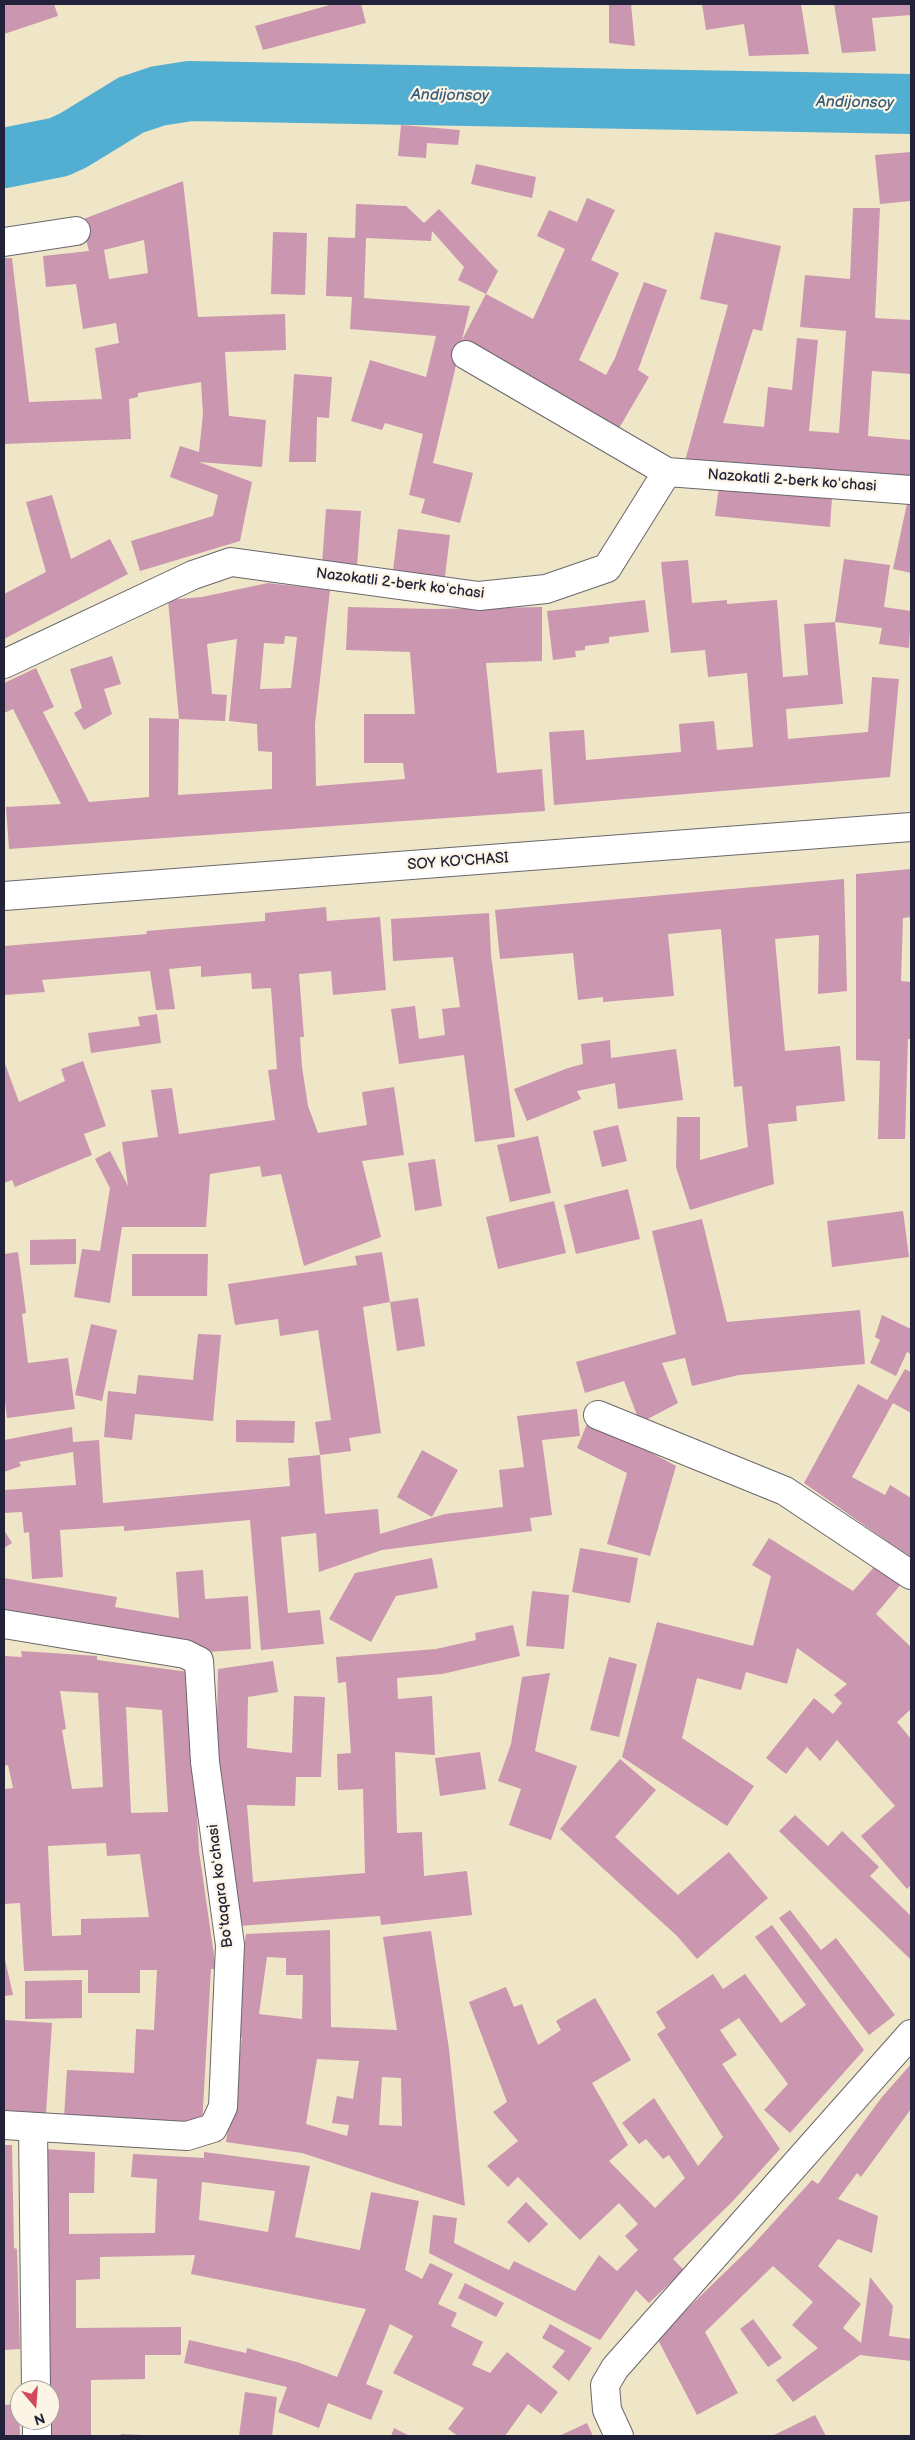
<!DOCTYPE html>
<html>
<head>
<meta charset="utf-8">
<style>
  body { margin:0 }
  #map { position:relative; width:915px; height:2440px; overflow:hidden; background:#efe6c7; font-family:"Balsamiq Sans",sans-serif }
  canvas { display:block }
  .frame { position:absolute; inset:0; border:5px solid #22223b; pointer-events:none }
  .north { position:absolute; left:10px; top:2380px; width:50px; height:50px; box-sizing:border-box; background:#fcf5e5; border:1px solid #a5a1a1; border-radius:50%; rotate:162deg; font-size:14px; font-weight:700; line-height:20px; text-align:center; color:#22223b }
  .north::after { content:''; display:block; margin:auto; width:18px; height:22px; background:#d1495b; clip-path:polygon(50% 0,100% 100%,50% 72%,0 100%) }
</style>
</head>
<body>
<div id="map">
<canvas width="915" height="2440"></canvas>
<div class="frame"></div>
<div class="north">N</div>
</div>
<script>
const ctx = document.querySelector('canvas').getContext('2d');
ctx.lineJoin = 'round';
const toPath = rows => new Path2D(rows.map(r => 'M' + r).join(''));
function strokePath(path, color, width, dash) { ctx.strokeStyle = color; ctx.lineWidth = width; ctx.lineCap = dash ? 'butt' : 'round'; ctx.setLineDash(dash || []); ctx.stroke(path); }
function fillPath(path, color) { ctx.fillStyle = color; ctx.fill(path, 'evenodd'); }
function write(font, color, halo, rows, align = 'center') {
  ctx.font = font + ' "Balsamiq Sans",sans-serif'; ctx.lineWidth = 4.5; ctx.setLineDash([]); ctx.textBaseline = 'middle'; ctx.strokeStyle = halo; ctx.fillStyle = color; for (const [text, x, y, turn = 0] of rows) {
    ctx.save(); ctx.translate(x, y); ctx.rotate((+turn || 0) * Math.PI / 180); ctx.textAlign = isNaN(turn) ? turn : align; if (halo) ctx.strokeText(text, 0, 0); ctx.fillText(text, 0, 0); ctx.restore();
  }
}
strokePath(toPath([
  [4,158,59,147,74,140,131,105,158,96,190,91,911,104]
]), '#53afd1', 60);
fillPath(toPath([
  [4,4,54,4,58,16,4,34],
  [333,4,361,4,366,23,263,50,255,26],
  [609,4,631,4,635,46,609,43],
  [702,4,801,4,809,54,749,56,744,24,706,30],
  [834,4,911,4,911,15,872,18,876,51,842,53],
  [401,125,460,130,458,145,427,143,426,158,398,156],
  [911,152,911,201,880,204,875,155],
  [476,164,536,177,532,198,471,184],
  [183,181,198,317,285,314,286,350,225,352,229,416,266,420,262,467,199,462,252,482,240,541,140,571,131,541,213,516,218,495,170,477,180,446,199,452,203,414,201,382,138,393,138,397,129,399,131,439,4,444,4,258,12,258,29,402,102,399,95,348,119,343,116,323,83,329,76,284,46,287,43,256,89,251,81,220],
  [144,240,148,273,109,279,104,250],
  [587,198,615,210,591,260,619,273,579,360,606,375,615,358,644,282,667,290,638,370,649,377,618,430,536,381,461,342,486,294,533,319,565,249,537,236,549,210,577,222],
  [356,204,406,206,424,223,439,209,498,271,486,294,458,280,464,267,432,231,431,241,366,238,364,298,470,306,433,463,473,473,460,523,421,513,425,499,409,495,423,434,385,423,382,430,351,421,370,360,426,377,436,336,350,329,352,297,326,296,328,237,355,238],
  [853,208,880,208,875,318,911,320,911,374,872,371,868,436,911,440,911,481,685,461,728,305,700,299,715,232,781,246,762,331,753,329,723,423,764,427,768,387,792,390,797,338,818,340,809,431,839,433,846,331,800,327,805,275,850,279],
  [273,232,307,233,305,295,271,294],
  [294,374,332,377,329,418,317,417,316,462,289,462],
  [719,487,832,498,830,527,715,516],
  [52,495,71,559,110,539,128,574,4,639,4,594,46,572,26,502],
  [908,499,911,500,911,573,893,569],
  [326,509,361,511,357,567,322,564],
  [398,529,450,535,444,585,392,579],
  [844,559,890,565,884,607,911,611,909,648,879,644,882,628,835,622],
  [688,560,692,603,727,600,727,604,777,600,783,677,808,675,804,624,835,622,843,704,786,709,788,739,868,732,872,677,899,679,890,777,554,805,549,732,584,730,586,760,681,752,679,724,714,721,717,750,753,747,747,673,708,677,705,650,671,653,661,562],
  [268,583,330,590,315,724,316,786,405,779,403,763,364,763,364,714,415,714,410,652,346,650,348,607,432,609,542,607,542,661,486,663,497,773,542,769,545,811,9,849,6,807,61,804,13,709,4,713,4,683,36,668,54,707,43,712,89,802,149,797,149,718,179,719,168,600,202,597],
  [285,636,297,637,291,688,260,689,264,643,284,644],
  [237,639,229,721,257,724,258,751,272,752,272,789,178,795,179,719,225,721,227,695,212,694,207,644],
  [645,600,649,632,609,637,609,643,585,646,585,650,575,651,576,657,553,660,547,611],
  [112,656,121,684,104,689,112,714,84,730,74,713,82,708,70,669],
  [911,869,911,917,903,918,901,981,911,982,911,1039,908,1039,905,1139,878,1139,880,1061,856,1060,856,874],
  [844,879,847,991,818,994,819,935,775,939,785,1051,840,1046,845,1101,796,1106,797,1121,768,1124,774,1184,690,1210,676,1167,677,1117,700,1117,700,1160,748,1147,742,1086,734,1087,721,929,668,934,674,996,603,1002,603,997,578,1000,573,953,500,959,495,910],
  [326,907,327,921,380,917,386,990,333,995,331,971,299,974,304,1037,300,1037,302,1067,308,1106,318,1133,367,1125,362,1092,394,1087,404,1155,362,1161,381,1237,304,1266,281,1174,262,1177,260,1166,210,1174,206,1227,122,1227,110,1303,74,1297,82,1249,100,1251,110,1188,95,1159,110,1151,128,1186,122,1142,158,1137,151,1090,172,1088,179,1134,275,1120,268,1070,277,1069,271,988,252,989,251,973,201,977,201,966,169,969,175,1009,156,1010,150,971,42,980,45,992,4,995,4,946,147,934,146,931,265,921,265,913],
  [489,913,491,955,515,1137,475,1142,464,1055,399,1064,391,1009,415,1006,419,1039,445,1035,442,1009,460,1007,453,957,393,961,391,919],
  [157,1014,161,1043,91,1053,88,1033,140,1026,138,1017],
  [610,1040,611,1058,676,1049,683,1100,618,1109,615,1083,577,1091,581,1099,527,1121,514,1089,568,1068,583,1064,581,1044],
  [4,1061,19,1102,65,1081,61,1069,83,1061,106,1126,84,1134,92,1155,15,1187,12,1180,4,1183],
  [618,1125,627,1161,602,1167,593,1131],
  [538,1136,551,1193,510,1202,497,1145],
  [435,1159,442,1206,415,1211,408,1163],
  [628,1189,640,1239,576,1254,564,1205],
  [554,1201,566,1253,498,1269,486,1217],
  [903,1211,909,1257,832,1267,827,1221],
  [702,1219,727,1322,860,1310,865,1364,739,1375,692,1386,685,1358,662,1363,678,1403,640,1423,624,1381,585,1393,576,1362,676,1334,652,1231],
  [76,1239,76,1264,30,1265,30,1240],
  [18,1252,26,1313,22,1314,28,1363,68,1358,75,1409,7,1418,4,1394,4,1254],
  [382,1252,390,1302,418,1298,425,1346,397,1351,390,1302,363,1307,381,1433,349,1438,351,1451,320,1455,325,1514,378,1509,380,1534,445,1514,503,1507,499,1470,524,1467,517,1416,577,1409,580,1436,542,1440,552,1515,530,1518,532,1531,382,1550,319,1572,316,1533,281,1537,288,1613,320,1610,324,1644,261,1650,250,1520,124,1531,124,1526,60,1530,63,1577,32,1579,29,1532,24,1533,22,1512,4,1513,4,1490,76,1485,73,1452,19,1462,21,1466,4,1472,4,1440,72,1427,73,1442,99,1440,103,1503,290,1486,288,1458,320,1455,315,1422,331,1420,318,1330,280,1336,278,1319,235,1325,228,1284,357,1265,355,1256],
  [132,1254,208,1254,207,1296,132,1296],
  [882,1315,911,1329,911,1354,907,1352,896,1376,870,1363,880,1340,875,1337],
  [91,1324,117,1330,102,1401,75,1395],
  [198,1334,221,1335,213,1421,135,1414,132,1440,104,1437,108,1391,136,1394,138,1375,193,1380],
  [905,1369,911,1372,911,1413,893,1403,852,1477,885,1495,890,1485,911,1498,911,1558,804,1483,858,1384,887,1400],
  [589,1419,676,1466,650,1556,607,1544,627,1473,577,1448],
  [236,1420,295,1421,294,1443,236,1442],
  [422,1450,458,1470,432,1517,397,1497],
  [4,1530,12,1543,4,1548],
  [769,1538,853,1591,882,1558,907,1577,876,1614,911,1647,911,1709,897,1722,911,1739,911,1885,907,1889,861,1836,895,1806,837,1740,820,1761,807,1747,786,1774,766,1758,814,1698,833,1714,842,1703,834,1695,847,1684,797,1648,787,1684,746,1672,741,1690,697,1678,682,1738,754,1786,727,1826,622,1757,657,1622,753,1646,771,1576,752,1565],
  [580,1548,638,1558,630,1603,572,1592],
  [432,1558,438,1588,396,1596,371,1642,329,1619,355,1573],
  [203,1570,205,1599,248,1596,251,1649,208,1652,4,1619,4,1578,117,1597,115,1607,179,1618,176,1572],
  [532,1591,569,1595,564,1649,526,1646],
  [513,1625,520,1656,442,1674,397,1678,398,1699,432,1696,435,1755,395,1752,397,1833,422,1832,424,1876,467,1871,472,1915,381,1925,380,1916,238,1926,216,1775,218,1669,273,1661,278,1692,248,1697,247,1748,292,1753,294,1696,325,1697,321,1777,296,1777,295,1806,247,1805,253,1882,365,1873,363,1789,338,1790,337,1754,351,1753,346,1682,338,1683,336,1657,436,1649,476,1640,475,1633],
  [21,1651,97,1656,97,1660,189,1672,199,1851,216,1969,211,1969,202,2125,64,2118,67,2070,134,2073,136,2029,154,2030,157,1970,140,1970,140,1993,88,1993,88,1970,24,1971,20,1903,4,1904,4,1789,13,1788,8,1765,4,1766,4,1656,22,1657],
  [60,1691,98,1693,103,1787,72,1789,62,1730,66,1729],
  [126,1707,162,1710,168,1812,131,1813],
  [106,1843,107,1856,140,1854,149,1917,81,1919,81,1935,52,1936,48,1846],
  [609,1657,637,1664,619,1737,590,1730],
  [550,1673,535,1751,577,1766,551,1840,509,1825,521,1789,498,1781,511,1744,522,1677],
  [480,1752,486,1789,440,1796,435,1758],
  [620,1759,656,1790,615,1837,678,1895,729,1852,768,1898,697,1959,677,1936,560,1829],
  [795,1815,828,1846,842,1831,879,1867,870,1876,911,1916,911,1960,779,1831],
  [790,1910,821,1950,836,1938,895,2015,869,2035,779,1918],
  [772,1925,864,2050,790,2133,764,2110,788,2084,739,2018,720,2030,737,2055,722,2064,780,2149,732,2202,673,2259,684,2270,649,2303,636,2290,600,2340,429,2253,433,2215,457,2218,454,2243,509,2270,514,2261,575,2291,599,2255,617,2271,638,2250,625,2236,638,2224,619,2203,580,2240,518,2177,508,2187,487,2166,518,2141,493,2112,507,2102,469,2002,506,1987,514,2007,522,2004,538,2045,561,2030,556,2021,595,1998,631,2060,592,2083,628,2145,609,2161,655,2208,685,2178,669,2155,663,2159,646,2139,639,2144,622,2123,654,2098,698,2166,723,2137,657,2034,666,2028,656,2012,713,1974,723,1989,745,1974,781,2023,806,2005,755,1937],
  [330,1930,331,2027,397,2030,383,1937,431,1931,449,2049,465,2206,302,2153,226,2142,242,2038,230,2036,246,1934],
  [267,1957,286,1958,286,1975,303,1975,302,2019,259,2014],
  [317,2059,359,2061,353,2099,337,2096,332,2123,349,2125,347,2136,306,2124],
  [382,2077,401,2078,402,2126,379,2125],
  [4,1955,13,1995,4,1996],
  [82,1980,82,2018,25,2019,25,1981],
  [4,2020,52,2023,46,2114,4,2111],
  [911,2064,911,2109,861,2177,857,2173,838,2199,878,2216,872,2253,838,2239,818,2266,861,2304,843,2328,861,2343,870,2277,893,2306,889,2336,911,2339,911,2361,860,2355,793,2402,776,2380,818,2348,792,2325,813,2302,773,2266,705,2332,738,2393,697,2415,657,2338,751,2247,812,2180,818,2184,882,2097],
  [4,2145,12,2145,14,2248,17,2249,20,2349,4,2350],
  [43,2149,95,2152,94,2193,69,2193,69,2234,155,2233,157,2179,131,2177,133,2154,204,2158,204,2152,310,2166,295,2237,360,2250,371,2192,419,2201,405,2270,422,2279,430,2263,453,2274,438,2304,457,2313,451,2326,483,2342,472,2365,490,2373,507,2352,558,2392,541,2414,528,2404,505,2436,458,2436,448,2429,464,2408,393,2373,413,2336,390,2324,366,2384,383,2391,371,2420,328,2403,319,2428,278,2412,287,2387,184,2363,189,2340,246,2353,247,2348,300,2363,337,2377,366,2309,191,2274,195,2255,100,2257,100,2279,76,2280,76,2328,181,2327,181,2355,145,2355,145,2379,91,2380,91,2436,44,2436,50,2420,50,2390,44,2390],
  [202,2182,275,2191,268,2232,199,2220],
  [526,2202,548,2224,529,2243,507,2222],
  [465,2283,504,2303,496,2317,458,2298],
  [753,2319,782,2358,768,2367,740,2329],
  [550,2324,592,2348,569,2381,552,2367,565,2351,542,2338],
  [245,2392,277,2397,272,2436,239,2436],
  [19,2404,20,2436,4,2436,4,2405],
  [815,2415,826,2436,772,2436],
  [587,2423,593,2436,559,2436],
  [394,2428,410,2436,391,2436],
  [121,2434,144,2435,144,2436,121,2436]
]), '#cb96af');
const street = toPath([
  [4,242,76,231],
  [466,355,667,472],
  [4,664,193,575,231,562,479,596,546,589,607,568,667,472,911,490],
  [598,1415,785,1491,911,1575],
  [4,1624,185,1654,199,1661,205,1762,230,1945,223,2107,213,2128,187,2136,4,2125],
  [33,2127,36,2390],
  [37,2420,37,2436],
  [619,2436,607,2410,605,2385,615,2368,911,2034]
]);
const secondary = toPath([
  [4,896,911,827]
]);
strokePath(street, '#6a676c', 30);
strokePath(secondary, '#6a676c', 30);
strokePath(street, '#fff', 28);
strokePath(secondary, '#fff', 28);
write('15px', '#22223b', '#fcf5e5', [
  ["Nazokatli 2-berk koʻchasi",792,481,4],
  ["Nazokatli 2-berk koʻchasi",400,584,7],
  ["SOY KO'CHASI",458,862,-4],
  ["Boʻtaqara koʻchasi",221,1886,-97]
]);
write('italic 16px', '#365a77', '#fcf5e5', [
  ["Andijonsoy",450,96,1],
  ["Andijonsoy",855,103,1]
]);
</script>
</body>
</html>
